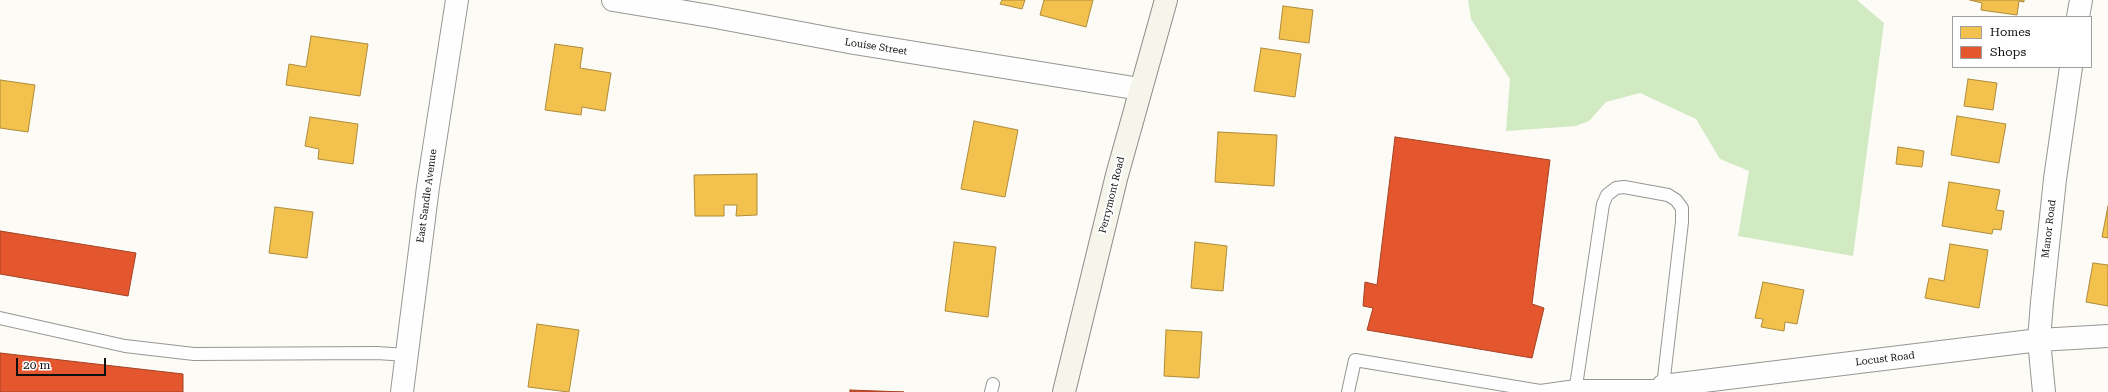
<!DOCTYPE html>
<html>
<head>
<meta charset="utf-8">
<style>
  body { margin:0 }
  #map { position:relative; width:2108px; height:392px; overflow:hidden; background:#fcfbf5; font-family:"Roboto Serif",serif }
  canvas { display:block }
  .legend { position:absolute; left:1952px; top:16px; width:140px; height:52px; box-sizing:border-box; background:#fff; border:1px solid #9f9f9f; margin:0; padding:5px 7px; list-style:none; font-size:12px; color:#101010 }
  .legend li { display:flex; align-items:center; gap:8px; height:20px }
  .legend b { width:20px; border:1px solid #9f9f9f }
  .scale { position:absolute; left:16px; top:358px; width:90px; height:18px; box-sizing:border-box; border:2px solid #101010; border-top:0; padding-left:5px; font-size:12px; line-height:14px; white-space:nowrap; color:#101010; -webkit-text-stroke:3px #fff; paint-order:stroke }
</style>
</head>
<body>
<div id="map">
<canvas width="2108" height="392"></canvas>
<ul class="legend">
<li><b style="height:11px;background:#f2c14e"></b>Homes</li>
<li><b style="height:11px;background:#e4572e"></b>Shops</li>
</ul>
<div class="scale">20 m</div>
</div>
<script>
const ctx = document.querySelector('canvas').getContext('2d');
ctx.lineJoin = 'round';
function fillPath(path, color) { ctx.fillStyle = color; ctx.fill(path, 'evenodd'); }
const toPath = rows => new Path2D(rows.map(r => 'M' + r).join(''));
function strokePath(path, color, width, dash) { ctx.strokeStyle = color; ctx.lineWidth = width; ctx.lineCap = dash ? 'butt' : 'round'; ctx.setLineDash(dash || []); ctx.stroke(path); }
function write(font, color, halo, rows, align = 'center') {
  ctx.font = font + ' "Roboto Serif",serif'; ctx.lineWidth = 4; ctx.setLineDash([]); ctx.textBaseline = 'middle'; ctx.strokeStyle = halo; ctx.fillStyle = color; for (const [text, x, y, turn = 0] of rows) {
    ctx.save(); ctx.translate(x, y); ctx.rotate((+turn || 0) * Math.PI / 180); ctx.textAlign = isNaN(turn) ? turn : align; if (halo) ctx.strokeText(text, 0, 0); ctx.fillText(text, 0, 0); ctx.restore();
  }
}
fillPath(toPath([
  [1468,0,1857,0,1884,23,1853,256,1738,236,1749,171,1720,159,1696,119,1640,93,1606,102,1589,121,1576,126,1506,131,1510,79,1471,19]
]), '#d1eac2');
const homes = toPath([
  [1002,0,1025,0,1022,9,1000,4,1002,0],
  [1044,0,1093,0,1086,27,1040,15,1044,0],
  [1970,0,2024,0,2024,2,2019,1,2017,15,1981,10,1982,3,1970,0],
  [1283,6,1313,10,1309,43,1279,39,1283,6],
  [311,36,368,44,360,96,286,85,289,64,306,67,311,36],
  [555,44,583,48,580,68,611,73,605,111,582,107,581,115,545,110,555,44],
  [1261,48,1301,54,1295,97,1254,91,1261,48],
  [1968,79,1997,83,1993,110,1964,106,1968,79],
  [0,80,35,85,28,132,0,128,0,80],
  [1957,116,2006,124,1999,163,1951,155,1957,116],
  [310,117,358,124,353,164,318,159,319,149,305,146,310,117],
  [974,121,1018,130,1005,197,961,189,974,121],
  [1218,132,1277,135,1274,186,1215,182,1218,132],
  [1898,147,1924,151,1922,167,1896,164,1898,147],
  [757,174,757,215,736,216,737,205,724,205,724,216,695,216,694,175,757,174],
  [1949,182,2000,190,1996,210,2004,211,2001,230,1993,229,1992,234,1942,226,1949,182],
  [2108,206,2108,238,2102,237,2108,206],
  [275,207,313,212,307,258,269,253,275,207],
  [954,242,996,247,988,317,945,311,954,242],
  [1195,242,1227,246,1223,291,1191,288,1195,242],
  [1950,244,1988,250,1979,308,1925,298,1929,278,1944,281,1950,244],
  [2093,263,2108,265,2108,306,2086,302,2093,263],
  [1763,282,1804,290,1797,324,1785,322,1784,331,1761,327,1763,319,1755,318,1763,282],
  [537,324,579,330,569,392,528,387,537,324],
  [1166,330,1202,332,1199,378,1164,376,1166,330]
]);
fillPath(homes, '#f2c14e');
strokePath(homes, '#ae8c3b', 1);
const shops = toPath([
  [1395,137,1550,160,1532,304,1544,308,1532,358,1367,330,1373,308,1363,306,1365,282,1377,285,1395,137],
  [0,231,136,253,128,296,0,274,0,231],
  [0,353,183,374,183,392,0,392,0,353],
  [850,390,904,392,850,392,850,390]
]);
fillPath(shops, '#e4572e');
strokePath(shops, '#a44225', 1);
const lane = toPath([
  [0,318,125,346,194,354,377,353,406,355],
  [991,392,993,384],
  [1348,392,1355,360,1540,391,1576,386,1663,386,1682,222,1682,208,1676,200,1668,195,1624,187,1616,188,1607,195,1603,204,1576,386]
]);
const street = toPath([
  [613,0,710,16,854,43,1140,89],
  [2078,17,2081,0],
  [1663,386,2039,340,2108,336],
  [402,392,428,187,457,0],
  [2044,392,2039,340,2042,302,2055,179,2071,67]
]);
const secondary = toPath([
  [1064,392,1117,175,1166,0]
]);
strokePath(lane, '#969693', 14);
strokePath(street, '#969693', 24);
strokePath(secondary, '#8d8c8a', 24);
strokePath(lane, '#fffefe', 12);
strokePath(street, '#fffefe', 22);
strokePath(secondary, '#f5f5eb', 22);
write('10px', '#101010', '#fff', [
  ["Louise Street",876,47,9],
  ["Perrymont Road",1112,195,-76],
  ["East Sandle Avenue",427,196,-82],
  ["Manor Road",2049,229,-83],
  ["Locust Road",1885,359,-7]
]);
</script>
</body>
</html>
